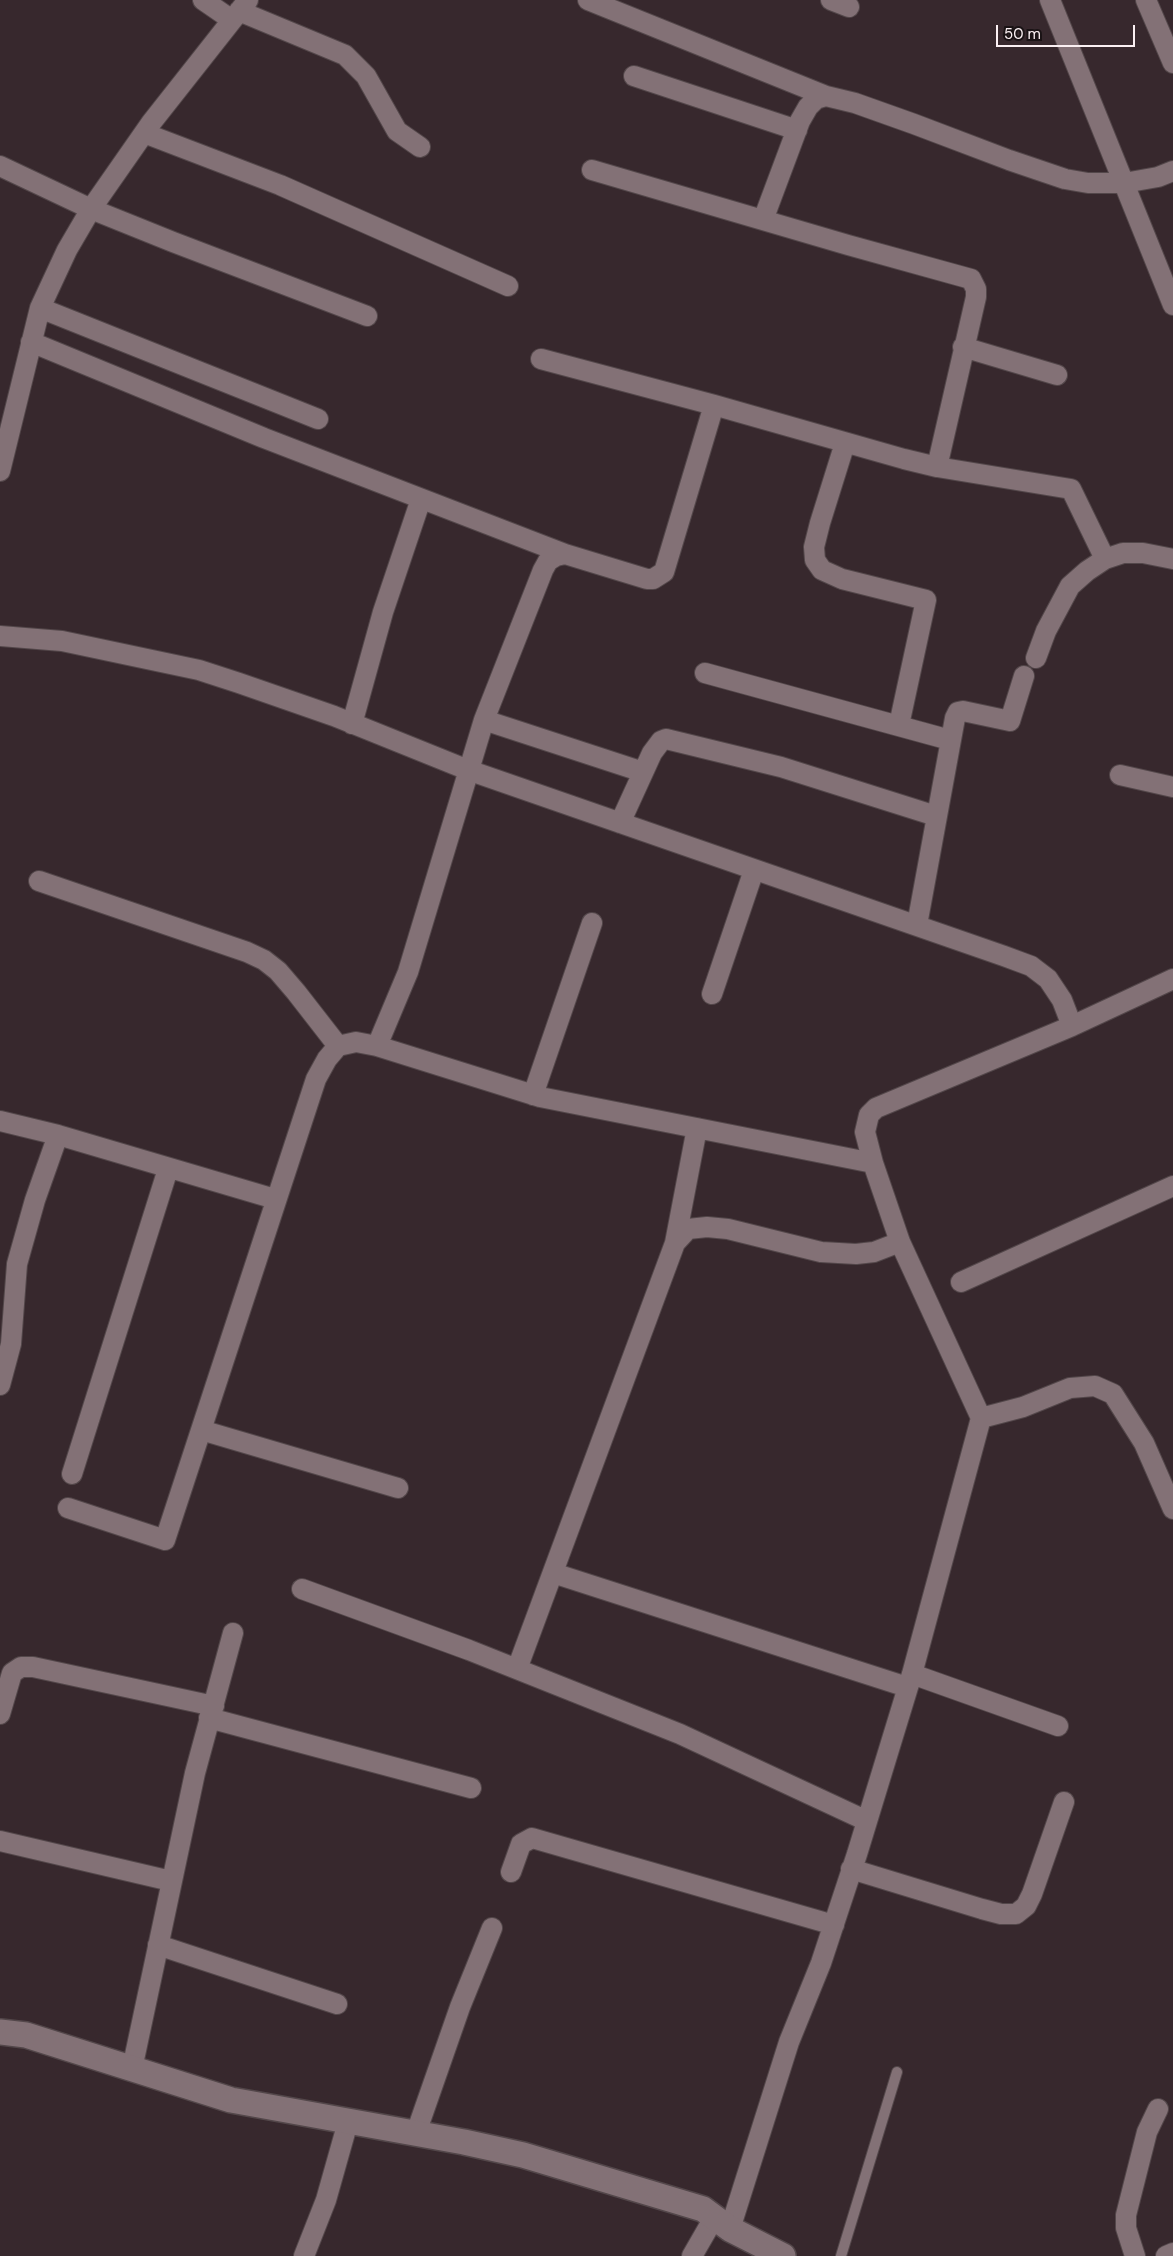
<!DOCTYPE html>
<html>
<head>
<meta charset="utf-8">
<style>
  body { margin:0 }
  #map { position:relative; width:1173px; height:2256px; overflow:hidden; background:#37282d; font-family:"DM Sans",sans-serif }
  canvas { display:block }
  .scale { position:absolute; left:996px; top:25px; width:139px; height:22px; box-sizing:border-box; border:2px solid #fbf0f3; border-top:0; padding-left:6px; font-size:15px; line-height:18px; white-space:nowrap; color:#fbf0f3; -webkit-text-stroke:4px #1a1315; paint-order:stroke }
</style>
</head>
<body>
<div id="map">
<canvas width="1173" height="2256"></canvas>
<div class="scale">50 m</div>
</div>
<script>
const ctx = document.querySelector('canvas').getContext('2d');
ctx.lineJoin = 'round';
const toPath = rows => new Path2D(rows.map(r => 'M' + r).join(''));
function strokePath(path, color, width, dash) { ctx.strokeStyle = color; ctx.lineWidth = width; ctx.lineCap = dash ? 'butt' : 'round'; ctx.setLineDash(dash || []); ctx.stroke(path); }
const service = toPath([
  [841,2256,897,2072]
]);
const minor = toPath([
  [203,0,232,20],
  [588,0,826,96],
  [831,0,849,7],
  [1050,0,1173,305],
  [1146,0,1173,63],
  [239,11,345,55,366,76,397,131,420,147],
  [634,76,797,130],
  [144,133,280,185,508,286],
  [0,166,91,209,173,242,367,316],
  [592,170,848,245,971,279,976,289,976,297,937,467],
  [763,220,800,121,808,107,816,99,826,96,855,103,914,124,1009,160,1065,179,1088,183,1124,183,1158,177,1173,171],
  [40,308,318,419],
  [31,342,264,438,565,554],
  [963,347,1057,375],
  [541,359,714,405,904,459,937,467,1071,489,1105,559],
  [845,443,820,523,814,547,815,560,822,570,842,579,926,600,899,725],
  [0,471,40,308,67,250,91,209,151,123,248,0],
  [0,636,62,641,199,670,239,683,334,716,468,770,1004,956,1031,966,1048,979,1062,1000,1072,1026],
  [1036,658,1046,631,1070,586,1087,571,1105,559,1123,553,1143,553,1173,559],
  [705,673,950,740],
  [484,720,643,772],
  [352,724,383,612,421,499],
  [1120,775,1173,787],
  [620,823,652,753,661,741,666,739,781,767,936,816],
  [39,881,247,952,264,960,278,971,296,992,338,1046],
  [917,925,955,718,958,712,963,711,1010,721,1024,676],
  [1173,979,1072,1026,876,1108,869,1115,865,1132,873,1163,900,1242,981,1418,1023,1407,1070,1388,1095,1386,1113,1394,1144,1443,1173,1509],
  [712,994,754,870],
  [377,1046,408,972,484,720,543,570,548,561,556,556,565,554,647,579,653,579,664,572,714,405],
  [533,1095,592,923],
  [0,1121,58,1135,275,1199],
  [675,1243,697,1128],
  [961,1282,1173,1186],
  [0,1385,11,1344,17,1264,35,1200,58,1135],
  [201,1430,398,1488],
  [72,1474,168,1169],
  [68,1508,165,1540,316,1079,327,1059,338,1046,356,1042,377,1046,540,1097,873,1163],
  [553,1573,907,1687],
  [302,1589,469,1650,680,1734,867,1821],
  [517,1669,675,1243,688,1229,707,1227,728,1229,821,1252,856,1254,874,1252,900,1242],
  [912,1674,1058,1726],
  [0,1714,12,1673,21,1667,33,1667,214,1706],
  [209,1718,471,1788],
  [0,1841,171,1881],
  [851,1869,982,1909,1001,1914,1016,1914,1026,1906,1032,1894,1064,1802],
  [511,1872,521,1844,532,1838,834,1925],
  [158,1945,337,2004],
  [132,2069,195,1773,233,1633],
  [416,2133,460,2007,492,1928],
  [730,2229,789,2042,821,1963,857,1854,912,1674,981,1418],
  [304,2256,326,2200,348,2122],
  [692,2256,715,2216],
  [1135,2256,1126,2228,1126,2215,1147,2132,1158,2109],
  [1166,2256,1173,2253]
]);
const tertiary = toPath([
  [0,2032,26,2035,231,2100,464,2142,523,2155,703,2209,730,2229,783,2256]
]);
strokePath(service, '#53474a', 12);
strokePath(minor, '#53474a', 22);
strokePath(tertiary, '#53474a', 28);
strokePath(service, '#837176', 10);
strokePath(minor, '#837176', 20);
strokePath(tertiary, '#837176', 25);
</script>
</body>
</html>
